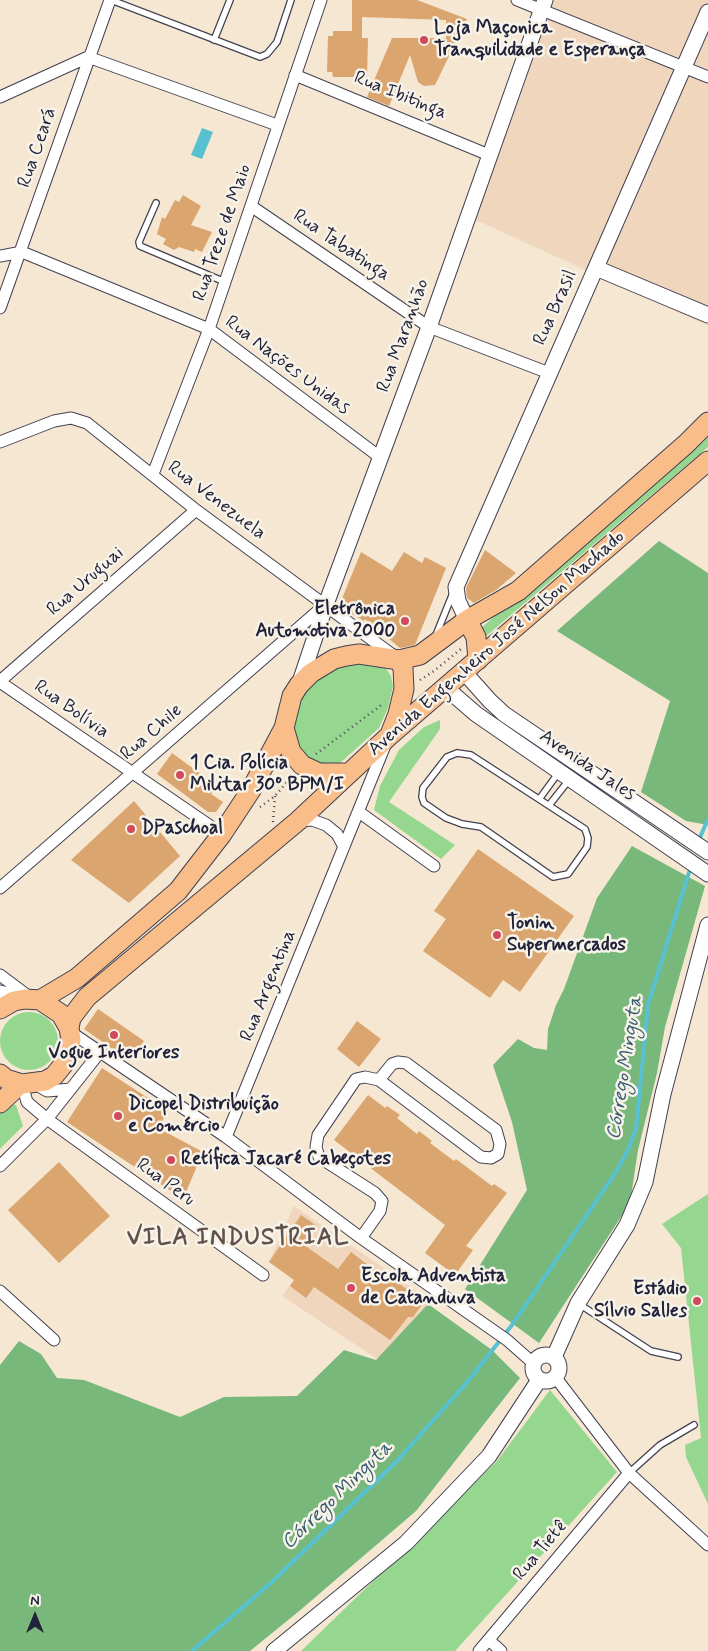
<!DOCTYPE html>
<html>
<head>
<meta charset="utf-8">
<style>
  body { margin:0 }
  #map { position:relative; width:708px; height:1651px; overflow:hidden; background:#f5e7d1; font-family:Mynerve,sans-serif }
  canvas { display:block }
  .north { position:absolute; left:10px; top:1591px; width:50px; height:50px; -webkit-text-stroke:4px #f7f3e8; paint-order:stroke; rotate:0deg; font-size:14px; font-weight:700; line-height:20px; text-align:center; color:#22223b }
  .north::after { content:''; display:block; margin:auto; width:18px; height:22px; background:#22223b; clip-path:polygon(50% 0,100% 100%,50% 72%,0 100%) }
</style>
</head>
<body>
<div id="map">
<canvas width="708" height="1651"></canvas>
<div class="north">N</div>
</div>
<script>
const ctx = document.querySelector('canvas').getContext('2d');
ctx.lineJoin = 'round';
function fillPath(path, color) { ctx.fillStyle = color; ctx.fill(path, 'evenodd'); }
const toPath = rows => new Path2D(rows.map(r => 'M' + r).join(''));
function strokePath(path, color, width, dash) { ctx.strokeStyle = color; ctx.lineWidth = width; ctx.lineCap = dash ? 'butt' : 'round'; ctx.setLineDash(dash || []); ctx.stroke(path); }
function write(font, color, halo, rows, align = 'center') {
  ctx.font = font + ' Mynerve,sans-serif'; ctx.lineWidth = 5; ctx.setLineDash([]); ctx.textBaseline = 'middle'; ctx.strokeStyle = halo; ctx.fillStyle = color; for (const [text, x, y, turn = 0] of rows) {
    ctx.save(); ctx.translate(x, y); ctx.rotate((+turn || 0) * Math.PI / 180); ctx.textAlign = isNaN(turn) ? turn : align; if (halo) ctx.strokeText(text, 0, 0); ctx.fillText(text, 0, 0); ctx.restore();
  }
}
fillPath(toPath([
  [543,0,708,0,708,326,465,215],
  [294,1206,431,1301,379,1360,282,1296,294,1280,269,1262]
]), '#efd6bc');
fillPath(toPath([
  [708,428,708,447,485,637,480,629],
  [350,660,384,666,391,676,393,686,388,708,379,728,340,763,324,767,309,763,291,743,290,708,313,676],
  [440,720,440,729,389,802,455,845,441,859,374,810,380,786,399,750,424,727],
  '0 1041a29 29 0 1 1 58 0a29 29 0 1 1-58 0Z',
  [11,1104,16,1105,23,1126,0,1149,0,1113],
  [708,1194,708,1504,686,1457,685,1445,701,1438,681,1248,662,1224],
  [550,1390,617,1472,455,1651,301,1651,497,1461]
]), '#95d78f');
fillPath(toPath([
  [659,541,708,573,708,825,686,821,641,792,670,701,557,631],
  [632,846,705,886,665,1027,657,1073,638,1150,630,1203,539,1343,465,1289,527,1190,512,1122,493,1065,518,1039,534,1048,547,1050,548,1029,556,1005,564,989,597,898],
  [428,1304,492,1350,520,1378,416,1511,298,1612,250,1651,0,1651,0,1365,19,1341,41,1354,57,1378,84,1380,180,1417,224,1397,297,1396,344,1350,376,1360]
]), '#78b87a');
fillPath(toPath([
  [202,128,213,132,202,159,191,155]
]), '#57c1d2');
strokePath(toPath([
  [698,842,708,819],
  [192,1651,273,1581,398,1460,469,1380,512,1325,616,1172,627,1152,636,1129,648,1005,691,866]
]), '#57c1d2', 4);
fillPath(toPath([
  [352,0,417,0,467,19,435,85,424,86,418,82,410,55,389,106,367,97,392,38,446,38,446,20,362,17,362,38,368,38,367,77,333,77,332,72,327,72,328,36,333,36,333,31,352,31],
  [183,195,201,206,191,225,212,232,202,252,195,249,194,252,179,247,174,250,163,244,166,239,157,234,162,217,165,219,175,200,179,202],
  [485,550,516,573,496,590,474,603,467,598,466,588],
  [361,552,392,571,404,552,422,563,425,557,446,568,415,645,400,648,365,619,364,621,339,606],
  [172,753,217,786,211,794,223,802,216,812,208,812,157,774],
  [134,801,180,856,129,903,71,860],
  [478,849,574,916,520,992,503,980,490,998,423,951,446,919,434,911],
  [98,1009,144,1041,130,1061,84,1029],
  [357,1021,381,1039,359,1067,337,1049],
  [102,1068,168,1111,158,1128,203,1152,183,1199,67,1122],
  [368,1095,385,1108,387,1106,400,1115,397,1118,417,1134,419,1131,432,1141,430,1143,454,1161,456,1159,492,1186,494,1184,507,1193,466,1246,473,1250,455,1275,425,1253,445,1225,334,1140],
  [59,1162,110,1216,59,1263,8,1210],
  [301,1215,317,1226,304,1245,338,1269,351,1252,390,1282,393,1279,424,1302,413,1317,408,1317,390,1340,314,1287,306,1298,290,1286,294,1280,269,1262]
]), '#daa56e');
const service = toPath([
  [111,0,260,57,267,54,277,42,291,0],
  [214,40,230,0],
  [156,203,139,242,140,246,225,282],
  [436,635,453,593],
  [457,753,471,755,585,829,588,838,587,847,568,874,553,877,481,827,462,824,446,818,424,803,422,797,423,788,447,757,457,753],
  [540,798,559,772],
  [550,804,569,780],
  [579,1304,651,1351,678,1357],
  [629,1473,660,1445,694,1425]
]);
const minor = toPath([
  [517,0,708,77],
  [295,75,489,155],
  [0,97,88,57,277,125],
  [251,206,429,327,549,373],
  [0,256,22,252,209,329,381,458],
  [0,308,110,0],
  [0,442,54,421,71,418,87,423,196,510,394,656],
  [153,474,209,329,321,0],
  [0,681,196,510],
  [0,682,222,834],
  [359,812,434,866],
  [298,821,312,820,326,825,337,834,344,847],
  [0,888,326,604],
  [0,975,32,999],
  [69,1031,226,1137,361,1238,507,1340,533,1363],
  [22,1084,27,1102,47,1119,263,1275],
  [35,1084,47,1091,71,1089],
  [226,1137,386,743],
  [0,1166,47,1119,100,1052],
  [361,1238,380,1211,382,1201,375,1193,319,1157,316,1147,318,1135,356,1079,365,1077,379,1080,481,1157,491,1158,498,1154,500,1144,496,1130,406,1063,398,1062,392,1064,379,1080],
  [0,1291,54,1340],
  [556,1378,629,1473,708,1545],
  [489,1640,501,1651],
  [479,1651,629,1473]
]);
const tertiary = toPath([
  [596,268,708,315],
  [467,620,458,601,456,587,708,12],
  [464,672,490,701,504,714,708,852],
  [299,685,326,604,429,327,545,0],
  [446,688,476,714,708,874],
  [0,993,25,999],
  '533 1368a13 13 0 1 1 26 0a13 13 0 1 1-26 0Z',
  [554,1357,578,1303,627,1225,645,1182,663,1094,708,925],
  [274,1651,406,1543,489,1456,539,1380]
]);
const primary = toPath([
  [467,620,476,637,478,660],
  [284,728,291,752,302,765,319,773,349,773],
  [391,732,398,714,404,689,403,668,399,660],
  [40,1000,77,978,178,891,222,834,251,790,284,728,292,696,299,685,311,673,334,659,346,656,359,654,399,660,420,655,467,620,518,591,686,444,708,422],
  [0,1009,14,1001,25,999,40,1000,61,1014,69,1028,71,1040,67,1060,54,1076,45,1081,22,1084,6,1079,0,1074],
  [69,1028,71,1018,87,997,298,821,389,736,708,461],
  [0,1103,20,1084]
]);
strokePath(service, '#424052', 8);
strokePath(minor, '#424052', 13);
strokePath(tertiary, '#424052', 17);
strokePath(primary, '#424052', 21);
strokePath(toPath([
  [420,680,434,671,461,649],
  [316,754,384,703],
  [260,807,275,796,292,776],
  [273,822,275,796]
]), '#424052', 2.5, [1, 4]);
strokePath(service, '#fff', 5.5);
strokePath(minor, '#fff', 11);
strokePath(tertiary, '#fff', 15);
strokePath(primary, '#f8bd89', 19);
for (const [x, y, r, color] of [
  [424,40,5,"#d1495b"],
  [405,621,5,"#d1495b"],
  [180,775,5,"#d1495b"],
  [131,829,5,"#d1495b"],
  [497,935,5,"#d1495b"],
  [114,1035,5,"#d1495b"],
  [118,1116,5,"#d1495b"],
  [171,1160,5,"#d1495b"],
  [351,1288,5,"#d1495b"],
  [697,1301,5,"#d1495b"]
]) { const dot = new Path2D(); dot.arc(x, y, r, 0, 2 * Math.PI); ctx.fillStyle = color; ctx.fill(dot); strokePath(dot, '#f7f3e8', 2); }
write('bold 19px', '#22223b', '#f7f3e8', [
  ["Loja Maçonica",434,29],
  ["Tranquilidade e Esperança",434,51],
  ["Eletrônica",395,610,"right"],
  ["Automotiva 2000",395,632,"right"],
  ["1 Cia. Polícia",190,764],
  ["Militar 30º BPM/I",190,786],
  ["DPaschoal",141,829],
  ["Tonin",507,924],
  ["Supermercados",507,946],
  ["Vogue Interiores",114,1054,"center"],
  ["Dicopel Distribuição",128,1105],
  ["e Comércio",128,1127],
  ["Retífica Jacaré Cabeçotes",181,1160],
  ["Escola Adventista",361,1277],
  ["de Catanduva",361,1299],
  ["Estádio",687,1290,"right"],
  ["Sílvio Salles",687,1312,"right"]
], 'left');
write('19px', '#22223b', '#f7f3e8', [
  ["Rua Ibitinga",400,96,22],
  ["Rua Ceará",38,148,-71],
  ["Rua Treze de Maio",223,233,-71],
  ["Rua Tabatinga",341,246,34],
  ["Rua Brasil",556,308,-66],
  ["Rua Maranhão",404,336,-70],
  ["Rua Nações Unidas",287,366,37],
  ["Rua Venezuela",216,501,37],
  ["Rua Uruguai",86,582,-41],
  ["Avenida Engenheiro José Nelson Machado",497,644,-41],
  ["Rua Bolívia",71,710,35],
  ["Rua Chile",152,733,-41],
  ["Avenida Jales",587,766,34],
  ["Rua Argentina",269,986,-68],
  ["Rua Peru",165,1183,36],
  ["Rua Tietê",541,1551,-50]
]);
write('italic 20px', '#355a70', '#f7f3e8', [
  ["Córrego Minguta",626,1068,-81],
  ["Córrego Minguta",338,1496,-44]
]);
ctx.letterSpacing = '1px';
write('bold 24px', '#62504d', '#f7f3e8', [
  ["VILA INDUSTRIAL",238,1239]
]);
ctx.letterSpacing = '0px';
</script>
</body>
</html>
